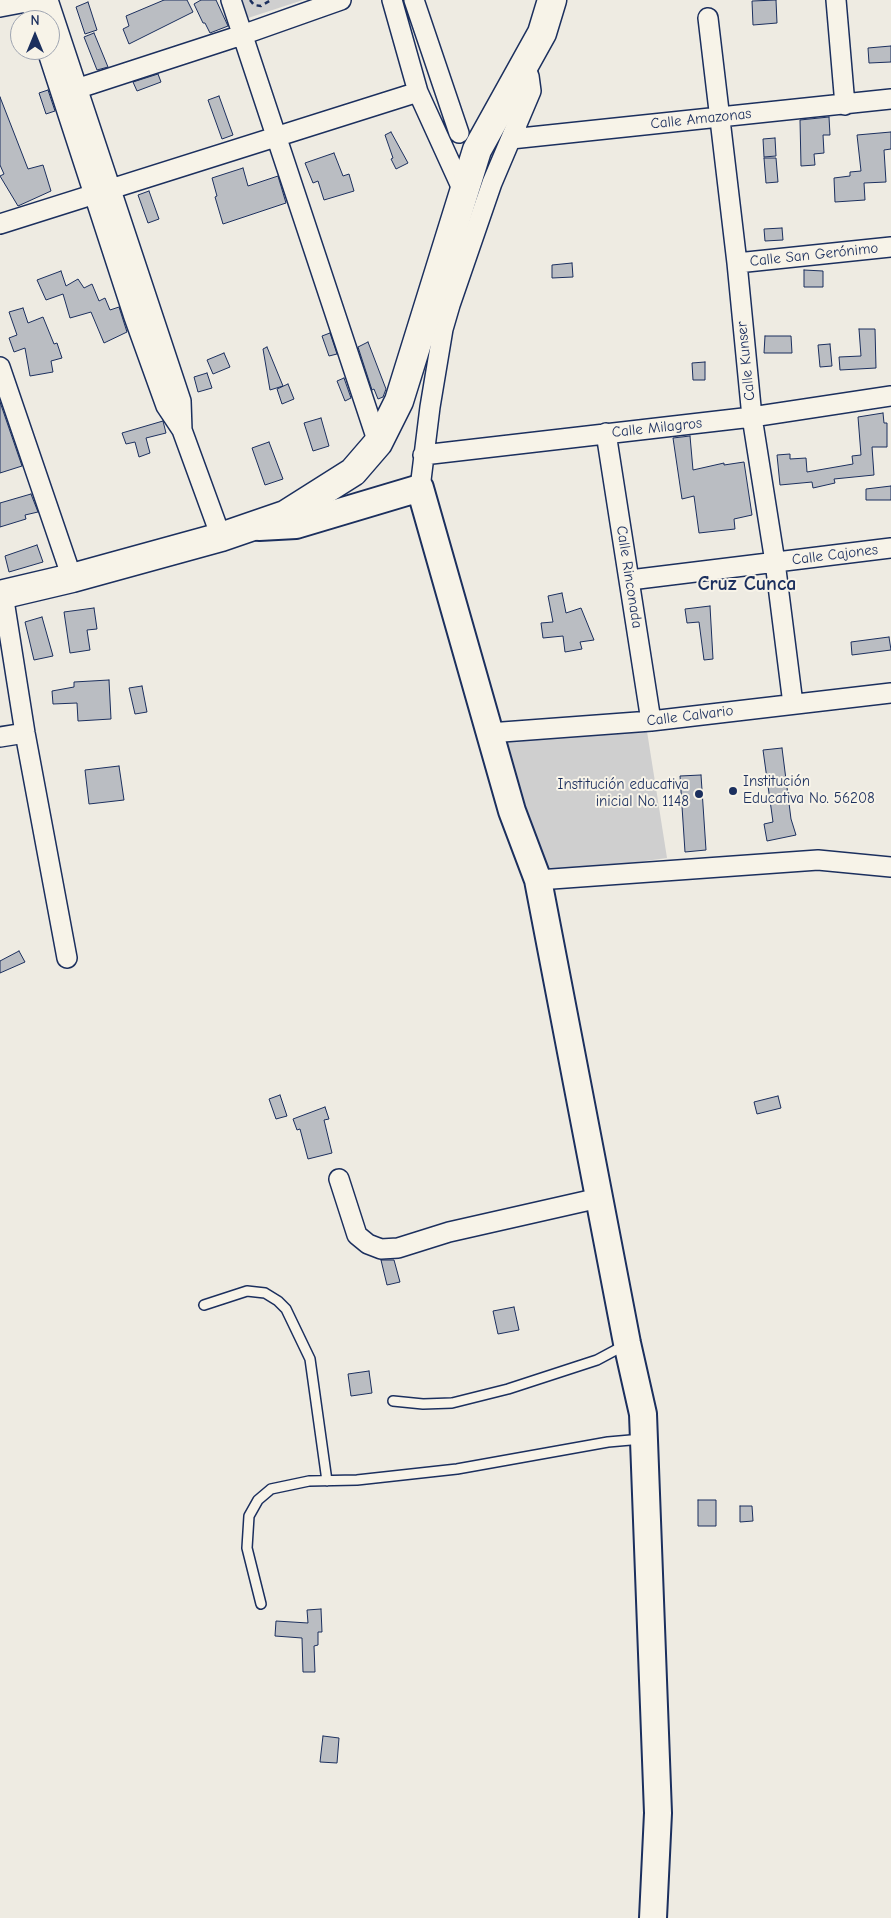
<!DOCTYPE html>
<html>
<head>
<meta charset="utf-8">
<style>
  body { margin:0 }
  #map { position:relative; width:891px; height:1918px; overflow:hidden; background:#eeebe2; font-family:"Comic Neue",sans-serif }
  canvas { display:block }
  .north { position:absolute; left:10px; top:10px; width:50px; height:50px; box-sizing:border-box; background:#f7f3e8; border:1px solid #9fa5b1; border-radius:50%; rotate:0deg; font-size:14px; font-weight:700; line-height:20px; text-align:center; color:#1b2f5e }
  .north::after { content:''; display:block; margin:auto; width:18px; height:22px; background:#1b2f5e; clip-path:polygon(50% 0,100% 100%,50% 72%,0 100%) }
</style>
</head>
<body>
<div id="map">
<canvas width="891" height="1918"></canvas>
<div class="north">N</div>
</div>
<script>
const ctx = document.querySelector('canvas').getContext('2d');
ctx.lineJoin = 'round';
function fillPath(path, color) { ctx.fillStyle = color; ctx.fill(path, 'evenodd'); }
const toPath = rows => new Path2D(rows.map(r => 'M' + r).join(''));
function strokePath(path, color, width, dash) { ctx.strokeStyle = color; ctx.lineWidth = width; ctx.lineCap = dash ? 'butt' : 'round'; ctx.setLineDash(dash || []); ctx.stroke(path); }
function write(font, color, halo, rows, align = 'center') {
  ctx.font = font + ' "Comic Neue",sans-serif'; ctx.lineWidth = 4; ctx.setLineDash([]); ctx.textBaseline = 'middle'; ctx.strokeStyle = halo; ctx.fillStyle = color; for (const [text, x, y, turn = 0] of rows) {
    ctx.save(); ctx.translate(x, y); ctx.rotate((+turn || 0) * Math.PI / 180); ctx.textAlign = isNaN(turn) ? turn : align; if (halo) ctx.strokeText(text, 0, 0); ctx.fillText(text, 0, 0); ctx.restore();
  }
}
fillPath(toPath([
  [242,0,303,0,248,18],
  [646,725,667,858,548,874,503,736]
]), '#cfcfcf');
const building = toPath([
  [164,0,187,0,193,12,129,44,123,29,129,26,126,16,164,0],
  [201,0,216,0,228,26,210,33,205,23,203,23,194,4,201,0],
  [776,0,777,23,753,25,752,1,776,0],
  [88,2,97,30,85,34,76,7,88,2],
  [94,33,108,67,97,70,84,37,94,33],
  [891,46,891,62,869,63,868,48,891,46],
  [158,74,161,82,137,91,133,82,158,74],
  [48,90,55,111,46,114,39,93,48,90],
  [219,96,233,135,222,139,208,100,219,96],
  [0,97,28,169,43,165,51,191,18,206,0,176,4,174,0,165,0,97],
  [829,117,830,135,823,135,824,153,814,154,815,165,801,166,800,120,829,117],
  [391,132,408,163,396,169,391,159,393,158,385,135,391,132],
  [891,132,891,149,884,150,886,182,864,183,865,200,835,202,834,178,850,176,850,172,861,171,857,135,891,132],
  [775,138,776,156,764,157,763,139,775,138],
  [334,153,343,176,349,174,354,191,324,200,318,181,313,183,305,163,334,153],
  [764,158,776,158,778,182,766,183,764,158],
  [243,168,248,186,278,176,286,203,223,224,215,197,217,196,212,178,243,168],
  [149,191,159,219,148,223,138,195,149,191],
  [782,228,783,240,765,241,764,229,782,228],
  [572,263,573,277,552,278,552,265,572,263],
  [804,270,823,271,823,287,804,287,804,270],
  [61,271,66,286,78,279,84,288,92,284,99,301,105,298,110,310,119,307,127,332,104,343,91,312,70,318,63,294,46,300,37,280,61,271],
  [23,308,28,323,43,317,54,344,57,343,62,358,51,361,53,372,30,376,25,348,14,352,9,338,17,335,9,312,23,308],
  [859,329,875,329,876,368,840,370,839,357,861,356,859,329],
  [330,333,337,354,329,356,322,336,330,333],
  [765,336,791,336,792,353,764,353,765,336],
  [368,342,386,389,383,397,378,399,374,389,372,390,358,347,368,342],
  [830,344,832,366,820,367,818,345,830,344],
  [267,347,283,386,270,390,263,349,267,347],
  [224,353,230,367,213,374,207,360,224,353],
  [705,362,705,380,693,380,692,363,705,362],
  [207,373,212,388,198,392,194,377,207,373],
  [344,378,351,398,345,401,337,381,344,378],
  [288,384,294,399,282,404,277,389,288,384],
  [0,402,22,466,0,473,0,402],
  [883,413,884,423,887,423,887,447,872,447,874,475,834,479,835,483,813,488,812,482,780,485,777,455,790,454,790,459,806,458,807,472,853,464,852,456,861,455,858,417,883,413],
  [321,418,329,446,313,451,304,423,321,418],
  [163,421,166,433,146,438,150,453,139,457,135,442,126,444,122,433,163,421],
  [690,436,693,470,724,463,724,465,744,462,752,515,734,519,735,529,699,533,694,496,682,499,673,438,690,436],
  [269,442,283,479,265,485,252,448,269,442],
  [891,486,891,500,866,500,866,489,891,486],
  [31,494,38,512,25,515,26,519,0,527,0,503,31,494],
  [37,545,43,562,9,572,5,556,37,545],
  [562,593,566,613,581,608,594,640,580,642,582,649,565,652,563,636,543,638,541,623,553,622,548,596,562,593],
  [710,606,713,659,704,660,699,622,687,623,685,609,710,606],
  [94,608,97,629,87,630,90,650,70,653,64,612,94,608],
  [42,617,53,656,34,660,25,622,42,617],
  [889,637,891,650,852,655,851,642,889,637],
  [109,680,111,719,78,721,77,703,53,704,52,691,74,687,74,682,109,680],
  [142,686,147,712,135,714,129,688,142,686],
  [782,748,791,819,796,835,767,841,764,824,773,822,763,750,782,748],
  [119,766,124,800,89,804,85,770,119,766],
  [701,775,706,850,685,852,680,776,701,775],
  [19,951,25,962,0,973,0,961,19,951],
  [280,1095,287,1116,276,1119,269,1099,280,1095],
  [778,1096,781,1108,757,1114,754,1102,778,1096],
  [325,1107,329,1119,324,1120,332,1153,308,1159,300,1129,297,1130,293,1119,325,1107],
  [381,1260,394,1260,400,1282,387,1285,381,1260],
  [514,1307,519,1330,498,1334,493,1311,514,1307],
  [369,1371,372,1393,351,1396,348,1374,369,1371],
  [698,1500,716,1500,716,1526,698,1526,698,1500],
  [740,1506,752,1506,753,1521,740,1522,740,1506],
  [321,1609,322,1632,318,1632,318,1645,314,1646,315,1672,303,1672,302,1638,275,1636,276,1621,308,1623,307,1610,321,1609],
  [323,1736,339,1738,337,1763,320,1762,323,1736]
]);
fillPath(building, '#babdc2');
strokePath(building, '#1b2f5e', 1);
const lane = toPath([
  [204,1305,247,1291,265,1293,278,1301,286,1309,310,1359,327,1481],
  [393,1401,423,1404,452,1403,508,1389,597,1360,625,1345],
  [261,1604,247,1548,249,1516,258,1500,271,1489,309,1481,357,1480,457,1469,608,1442,642,1439]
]);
const street = toPath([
  [30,0,36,20],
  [48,0,181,401,182,430],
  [231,0,378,443],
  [392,0,418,92],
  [414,0,459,133],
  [836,0,845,105],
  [0,7,37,0],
  [708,18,737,263,752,417,775,562,793,704],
  [47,50,134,317,166,406,182,430,221,537],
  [67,92,242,35,341,0],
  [511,139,891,99],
  [0,224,418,92,464,193],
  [737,263,891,247],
  [450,305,492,183,531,91,529,76,522,70],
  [0,367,72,578],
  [606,433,651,721],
  [423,455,752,417,891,396],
  [420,488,430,407,443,329,450,305,438,301],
  [630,580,891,548],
  [3,594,25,733,67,958],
  [489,733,651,721,891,693],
  [0,737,25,733],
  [538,880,818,860,891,867],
  [339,1179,357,1235,368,1244,381,1249,398,1248,449,1232,599,1198]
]);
const secondary = toPath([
  [259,527,296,525,420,488,512,811,538,880,627,1343,643,1414,658,1813,653,1918]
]);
const primary = toPath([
  [0,595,72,578,221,537,285,515,353,472,378,443,399,401,477,150,542,33,552,0]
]);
strokePath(lane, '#1b2f5e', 12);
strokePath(street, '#1b2f5e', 22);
strokePath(secondary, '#1b2f5e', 30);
strokePath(primary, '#1b2f5e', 31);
strokePath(toPath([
  [250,0,254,5,261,6,271,0]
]), '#1b2f5e', 2.5, [5, 4]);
strokePath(lane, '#f7f3e8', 9);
strokePath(street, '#f7f3e8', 19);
strokePath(secondary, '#f7f3e8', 26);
strokePath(primary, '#f7f3e8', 28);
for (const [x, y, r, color] of [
  [733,791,5,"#1b2f5e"],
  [699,794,5,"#1b2f5e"]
]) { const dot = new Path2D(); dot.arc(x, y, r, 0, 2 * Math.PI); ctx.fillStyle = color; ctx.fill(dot); strokePath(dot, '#f7f3e8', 2); }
write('15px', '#1b2f5e', '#f7f3e8', [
  ["Calle Amazonas",701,119,-6],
  ["Calle San Gerónimo",814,255,-6],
  ["Calle Kunser",746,361,-96],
  ["Calle Milagros",657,428,-6],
  ["Calle Cajones",835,555,-7],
  ["Calle Rinconada",629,577,81],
  ["Calle Calvario",690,716,-7]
]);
write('15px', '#1b2f5e', '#f7f3e8', [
  ["Institución",743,782],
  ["Educativa No. 56208",743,799],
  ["Institución educativa",689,785,"right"],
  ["inicial No. 1148",689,802,"right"]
], 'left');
write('bold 20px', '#1b2f5e', '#f7f3e8', [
  ["Cruz Cunca",747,584]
]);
</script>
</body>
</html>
